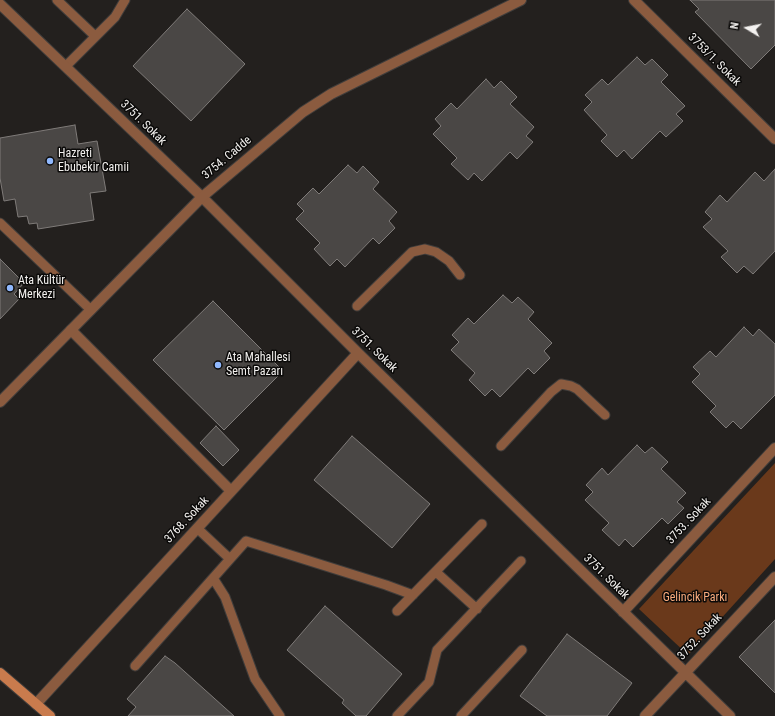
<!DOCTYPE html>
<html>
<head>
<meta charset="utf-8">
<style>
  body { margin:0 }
  #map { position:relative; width:775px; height:716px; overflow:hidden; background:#23201e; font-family:"Roboto Condensed",sans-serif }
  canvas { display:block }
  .north { position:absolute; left:727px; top:8px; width:40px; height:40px; -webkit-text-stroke:3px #0b0a09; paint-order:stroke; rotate:280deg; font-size:11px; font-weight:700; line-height:16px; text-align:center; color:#f3f1ef }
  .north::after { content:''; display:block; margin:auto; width:14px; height:18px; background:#f3f1ef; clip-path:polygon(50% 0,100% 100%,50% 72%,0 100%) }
</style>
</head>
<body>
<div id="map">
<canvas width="775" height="716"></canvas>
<div class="north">N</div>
</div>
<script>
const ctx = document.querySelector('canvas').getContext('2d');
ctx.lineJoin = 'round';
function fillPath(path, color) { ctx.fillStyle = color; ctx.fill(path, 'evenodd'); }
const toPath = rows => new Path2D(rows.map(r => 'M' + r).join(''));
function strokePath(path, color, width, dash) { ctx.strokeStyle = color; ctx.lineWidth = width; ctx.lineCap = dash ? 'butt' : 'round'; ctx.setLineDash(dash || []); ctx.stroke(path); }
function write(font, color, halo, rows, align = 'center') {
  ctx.font = font + ' "Roboto Condensed",sans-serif'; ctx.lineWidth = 3; ctx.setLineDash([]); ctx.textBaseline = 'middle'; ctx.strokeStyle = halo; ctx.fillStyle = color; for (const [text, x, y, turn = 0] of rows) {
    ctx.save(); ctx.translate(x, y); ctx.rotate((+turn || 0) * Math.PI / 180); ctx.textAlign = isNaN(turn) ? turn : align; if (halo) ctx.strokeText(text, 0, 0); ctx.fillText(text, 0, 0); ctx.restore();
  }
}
fillPath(toPath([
  [775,463,775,559,688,655,639,609]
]), '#6a391b');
const building = toPath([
  [690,0,775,0,775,45,751,69,695,12,699,9,690,0],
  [187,9,245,64,191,121,133,66,187,9],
  [637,57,645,65,652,59,668,75,661,82,685,106,676,114,683,121,666,137,660,131,632,159,624,150,617,157,601,141,607,135,584,110,592,102,585,95,602,79,608,85,637,57],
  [486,79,494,88,501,81,517,97,510,104,534,127,526,136,533,142,517,159,510,152,482,181,474,173,468,180,451,164,457,158,433,134,441,126,435,119,451,103,457,109,486,79],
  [75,125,78,144,97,141,106,191,90,193,94,220,38,229,37,223,29,224,27,216,18,217,15,199,4,201,0,178,0,138,75,125],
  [348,165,357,173,363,166,379,182,373,189,397,212,389,221,395,228,379,244,373,238,345,267,337,259,330,266,314,249,320,243,296,219,304,211,297,204,313,188,319,194,348,165],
  [775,169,775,251,753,274,744,266,737,273,721,257,728,251,703,227,712,219,705,212,720,195,727,202,755,172,764,181,775,169],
  [0,259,24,283,14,294,19,299,0,319,0,259],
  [503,295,512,303,518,297,534,312,528,319,552,343,544,351,550,358,534,374,528,368,500,397,492,389,485,396,469,380,475,373,451,350,459,342,452,335,468,318,474,324,503,295],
  [213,301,283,371,224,430,153,360,213,301],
  [744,327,753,336,759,329,775,344,775,395,741,429,733,421,726,428,710,412,716,406,692,382,700,374,693,367,710,351,716,357,744,327],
  [216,426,239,450,223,466,200,443,216,426],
  [352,436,430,504,392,548,314,480,352,436],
  [637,445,645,453,652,447,668,462,661,469,686,493,677,502,684,508,668,524,662,518,633,547,625,539,619,546,602,530,609,523,585,500,593,492,586,485,602,468,608,475,637,445],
  [325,606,402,674,366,716,356,716,342,703,344,700,287,650,325,606],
  [775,620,775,693,739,657,775,620],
  [567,634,632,683,607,716,547,716,520,696,567,634],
  [165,656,175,663,234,716,128,716,136,707,127,699,165,656]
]);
fillPath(building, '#4a4745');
strokePath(building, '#7f7b79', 1);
const service = toPath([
  [57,0,95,36],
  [66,66,115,17,125,0],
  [0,223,91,310],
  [357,306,412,252,425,249,436,252,449,261,460,275],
  [501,446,551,392,561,384,571,386,577,389,605,415],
  [230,559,246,541,386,585,413,595],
  [436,572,477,609],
  [213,578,225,597,255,679,280,716],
  [397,611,482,524],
  [135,666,230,559,197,528],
  [397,716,429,682,437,650,521,561],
  [461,716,522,650]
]);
const minor = toPath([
  [634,0,775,139],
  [0,4,202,197,358,353,730,716],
  [71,330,231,491],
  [623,612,775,448],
  [36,704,358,353],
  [645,716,775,577]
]);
const tertiary = toPath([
  [0,402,202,197,303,112,331,94,521,0]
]);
const secondary = toPath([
  [0,673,50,716]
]);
strokePath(service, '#403d3b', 11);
strokePath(minor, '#403d3b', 12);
strokePath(tertiary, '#403d3b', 12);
strokePath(secondary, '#403d3b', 12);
strokePath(service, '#8b5b3f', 9);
strokePath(minor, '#8b5b3f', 10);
strokePath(tertiary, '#8b5b3f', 10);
strokePath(secondary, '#c97b4d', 10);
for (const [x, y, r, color] of [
  [50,161,4,"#90b8fd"],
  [10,288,4,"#90b8fd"],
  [218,365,4,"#90b8fd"]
]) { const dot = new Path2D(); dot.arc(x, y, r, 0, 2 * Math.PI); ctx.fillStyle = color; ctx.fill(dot); strokePath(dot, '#0b0a09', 1.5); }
write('12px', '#f3f1ef', '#0b0a09', [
  ["3753/1. Sokak",714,60,45],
  ["3751. Sokak",143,123,44],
  ["3754. Cadde",227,158,-40],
  ["3751. Sokak",374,350,44],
  ["3768. Sokak",187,520,-47],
  ["3753. Sokak",689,521,-47],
  ["3751. Sokak",606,577,44],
  ["3752. Sokak",700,637,-47]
]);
write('12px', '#f3f1ef', '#0b0a09', [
  ["Hazreti",58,154],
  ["Ebubekir Camii",58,168],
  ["Ata Kültür",18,281],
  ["Merkezi",18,295],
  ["Ata Mahallesi",226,358],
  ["Semt Pazarı",226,372]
], 'left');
write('12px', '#faac7e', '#0b0a09', [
  ["Gelincik Parkı",695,598]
]);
</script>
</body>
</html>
